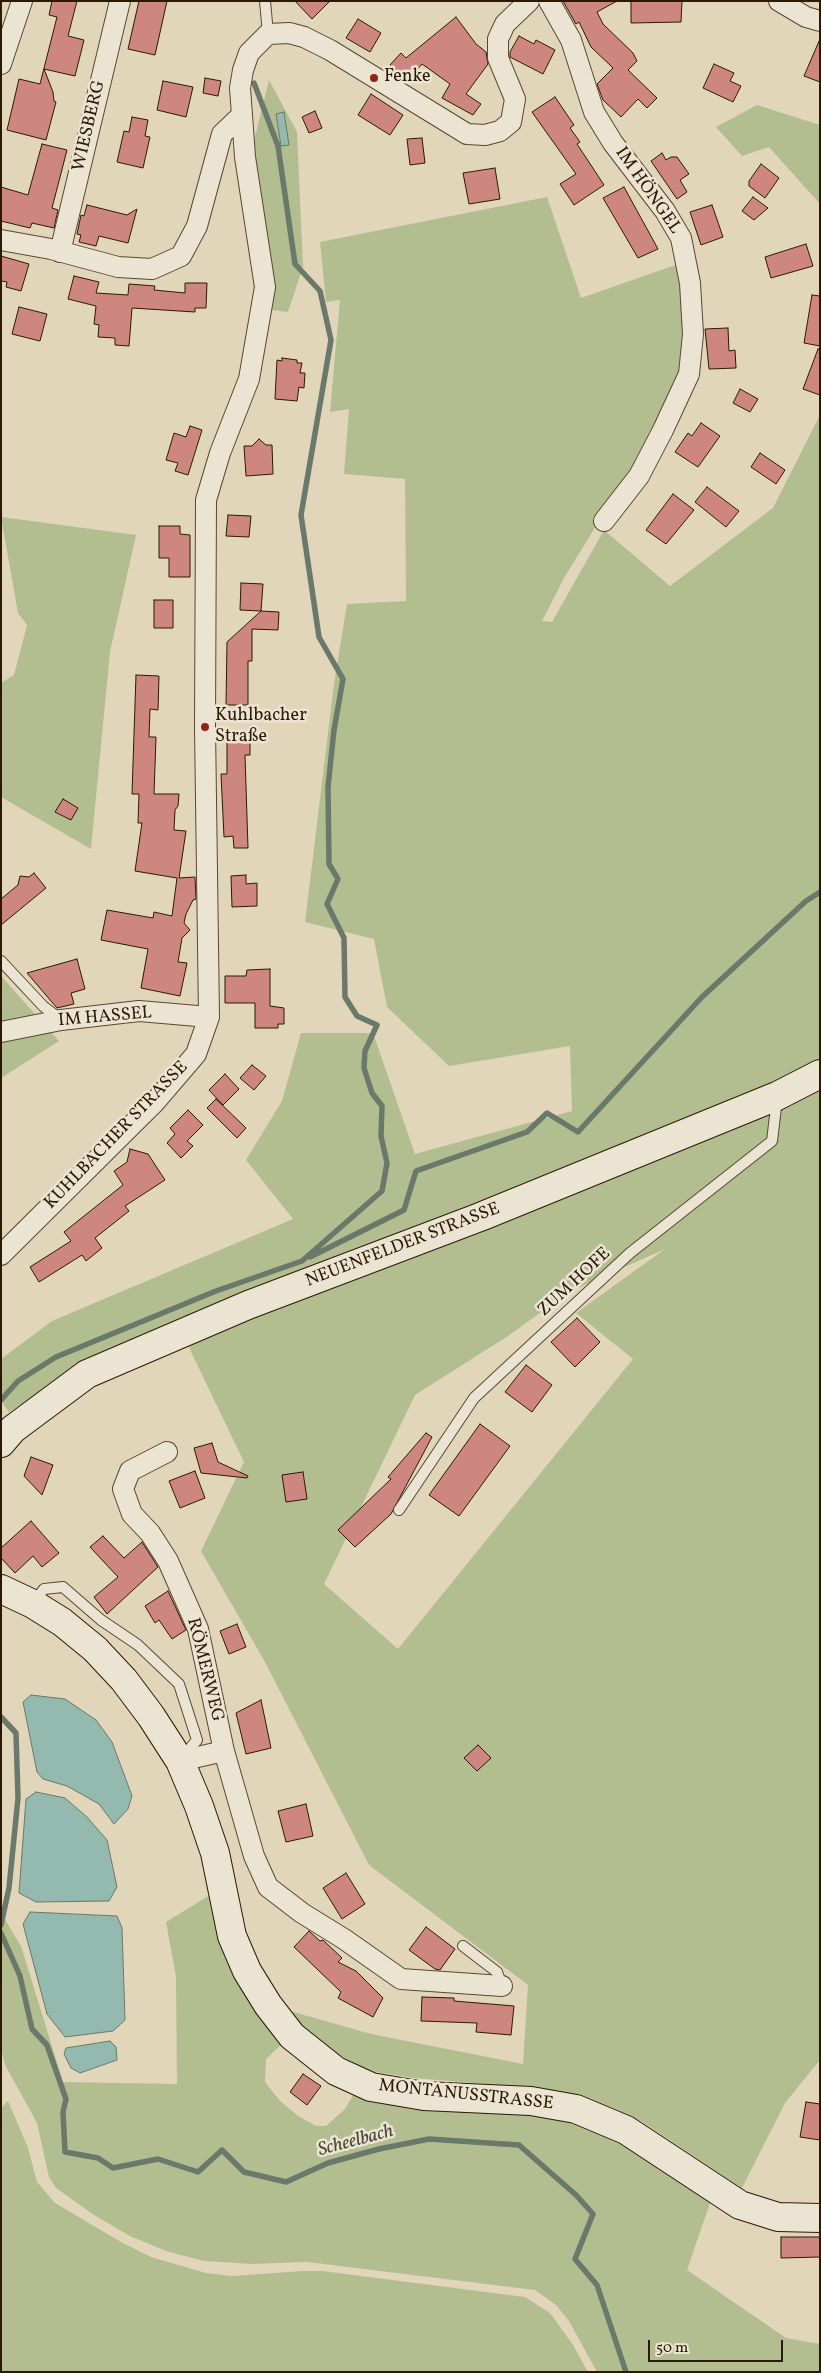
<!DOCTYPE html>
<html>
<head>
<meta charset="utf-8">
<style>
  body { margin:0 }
  #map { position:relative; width:821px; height:2373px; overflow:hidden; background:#e1d6b9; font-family:Vollkorn,serif }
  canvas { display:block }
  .frame { position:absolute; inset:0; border:2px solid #2c1903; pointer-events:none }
  .scale { position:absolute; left:648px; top:2340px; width:135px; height:22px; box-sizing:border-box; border:2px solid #2c1903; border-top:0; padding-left:6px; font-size:15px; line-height:18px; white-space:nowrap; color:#2c1903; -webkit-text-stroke:4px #ece4d2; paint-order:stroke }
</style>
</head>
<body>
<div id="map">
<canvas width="821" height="2373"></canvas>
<div class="frame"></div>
<div class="scale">50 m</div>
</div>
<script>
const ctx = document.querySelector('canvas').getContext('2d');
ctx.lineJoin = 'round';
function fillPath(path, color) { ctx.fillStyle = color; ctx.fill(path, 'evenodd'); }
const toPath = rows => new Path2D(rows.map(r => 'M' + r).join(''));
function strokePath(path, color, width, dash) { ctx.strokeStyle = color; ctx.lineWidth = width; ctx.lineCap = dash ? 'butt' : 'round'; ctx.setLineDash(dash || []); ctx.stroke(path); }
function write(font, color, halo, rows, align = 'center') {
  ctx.font = font + ' Vollkorn,serif'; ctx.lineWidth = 5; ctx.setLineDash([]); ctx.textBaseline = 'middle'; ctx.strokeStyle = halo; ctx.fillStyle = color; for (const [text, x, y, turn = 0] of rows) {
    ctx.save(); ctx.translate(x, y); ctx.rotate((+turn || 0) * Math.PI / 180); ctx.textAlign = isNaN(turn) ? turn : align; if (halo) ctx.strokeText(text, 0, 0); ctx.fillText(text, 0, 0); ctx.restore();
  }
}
fillPath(toPath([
  [269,80,297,132,303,267,288,312,271,310,271,286,250,157],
  [757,105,820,125,820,204,769,147,742,156,716,127],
  [547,197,581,298,681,263,686,294,683,366,637,468,596,526,564,578,542,621,552,622,604,530,670,586,773,508,820,415,820,2060,785,2103,742,2188,641,2121,582,2096,545,2089,414,2078,370,2071,322,2046,302,2028,290,2011,371,2034,523,2064,528,1985,369,1865,265,1662,201,1551,244,1462,192,1354,180,1323,66,1375,9,1412,1,1401,1,1359,52,1321,293,1219,246,1160,282,1101,301,1033,373,1033,415,1154,572,1111,570,1046,449,1066,387,1007,374,939,305,922,334,684,347,604,406,601,405,479,344,474,349,409,330,412,340,300,326,302,320,242],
  [665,1249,576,1313,633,1359,398,1649,324,1584,415,1395,508,1336,569,1292],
  [1,517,136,535,110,652,91,849,1,797,1,683,14,675,27,625,18,613],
  [1,976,59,1041,1,1078],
  [210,1895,228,1963,260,2016,284,2042,266,2059,265,2082,280,2101,298,2116,316,2126,326,2126,345,2109,355,2092,510,2108,596,2127,711,2200,687,2270,786,2338,820,2344,820,2372,597,2372,569,2321,556,2305,535,2290,307,2262,251,2264,204,2261,166,2251,130,2236,94,2215,56,2188,49,2177,37,2123,5,2065,1,2048,1,1913,21,1946,63,2082,177,2084,176,1977,166,1922],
  [8,2101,28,2148,37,2182,55,2203,121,2242,151,2257,206,2273,232,2276,303,2271,322,2271,525,2297,550,2313,573,2345,588,2372,1,2372,1,2108]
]), '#b2be90');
const water = toPath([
  [284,112,289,145,281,146,276,114,284,112],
  [31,1695,65,1699,96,1720,112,1742,132,1796,128,1809,114,1824,99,1804,67,1786,43,1779,37,1772,23,1702,31,1695],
  [36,1792,65,1798,87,1817,107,1840,117,1887,109,1901,36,1902,19,1893,26,1799,36,1792],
  [30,1912,117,1916,122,1928,125,2020,113,2031,65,2037,47,2014,23,1924,30,1912],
  [110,2041,116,2047,117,2060,80,2073,71,2068,64,2054,66,2048,110,2041]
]);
fillPath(water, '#94b9ae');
strokePath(water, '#6a796a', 1);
strokePath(toPath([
  [310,1257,404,1210,416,1171,527,1132,547,1113,578,1132,702,997,806,901,820,892],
  [1,1400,18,1381,56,1357,216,1291,302,1261,382,1191,387,1163,381,1136,382,1106,372,1093,364,1068,365,1051,377,1025,357,1016,345,997,344,938,327,904,338,879,329,864,328,787,334,730,343,679,319,637,301,515,331,340,320,291,295,264,278,146,254,83],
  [1,1717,16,1733,18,1798,9,1888,1,1925],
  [1,1933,20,1976,32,2029,47,2045,66,2099,63,2112,65,2152,98,2158,113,2168,158,2159,198,2172,222,2150,244,2172,286,2182,328,2163,379,2149,429,2139,519,2145,576,2195,593,2214,575,2259,597,2285,626,2372]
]), '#6a796a', 5.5);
const building = toPath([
  [52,1,77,1,68,36,84,40,75,76,44,69,53,92,54,101,56,102,46,140,7,130,19,79,40,84,57,17,49,15,52,1],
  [139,1,167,1,155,55,128,49,139,1],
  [295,1,330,1,312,19,295,1],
  [563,1,617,1,597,12,603,24,633,53,637,61,628,70,657,98,647,108,638,99,621,117,603,100,597,84,613,68,591,47,579,22,576,24,563,1],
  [631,1,682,1,681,22,631,23,631,1],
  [456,17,476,44,486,52,488,64,466,94,481,104,473,115,442,98,450,84,422,64,408,80,390,65,401,53,406,58,456,17],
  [358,19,381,33,370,52,346,38,358,19],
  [519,36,534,44,536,40,555,50,543,74,510,57,510,52,519,36],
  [820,39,820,82,804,76,820,39],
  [714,64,734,73,730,81,741,86,733,102,703,88,714,64],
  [205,78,221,81,218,96,203,93,205,78],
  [163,81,193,87,186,117,157,110,163,81],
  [371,94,403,115,390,135,358,115,371,94],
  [555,97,574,125,570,128,580,142,577,144,604,185,574,205,560,184,576,174,532,112,555,97],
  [315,111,322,128,309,133,302,117,315,111],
  [132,117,148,120,145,136,150,137,143,168,117,162,124,131,129,132,132,117],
  [422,138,425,163,410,165,407,139,422,138],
  [42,144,67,150,52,208,58,210,54,228,32,223,30,228,1,221,1,187,28,195,42,144],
  [662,153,666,160,671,157,677,157,689,174,680,180,687,192,677,199,651,161,662,153],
  [761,164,779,178,765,198,749,186,749,181,761,164],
  [495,168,500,199,469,204,463,173,495,168],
  [624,187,658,249,638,258,603,198,624,187],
  [753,197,768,208,754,220,742,211,753,197],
  [87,205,127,215,137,209,128,243,99,236,96,246,79,242,81,235,77,234,81,215,84,216,87,205],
  [712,205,723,237,701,245,690,212,712,205],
  [806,244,813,266,771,278,765,257,806,244],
  [1,256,29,264,21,291,6,287,7,282,1,281,1,256],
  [74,276,99,282,96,293,128,295,129,284,155,286,154,290,185,293,185,283,207,283,206,308,195,308,195,312,132,308,129,346,115,345,115,338,98,337,99,325,94,324,96,306,68,299,74,276],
  [812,295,820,296,820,346,804,343,812,295],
  [19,307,47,314,40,341,12,334,19,307],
  [728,328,729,351,735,350,736,368,709,369,705,329,728,328],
  [818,349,820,349,820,395,803,389,818,349],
  [282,358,297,360,297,363,302,363,300,373,305,373,304,388,299,387,297,401,275,399,277,360,282,361,282,358],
  [740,389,758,399,750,412,733,403,740,389],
  [701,423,720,436,698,467,675,452,688,433,692,436,701,423],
  [190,426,202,430,188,475,175,471,178,463,166,460,174,433,186,437,190,426],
  [259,439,266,445,272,445,273,474,246,476,244,446,252,446,259,439],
  [760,453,785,470,776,484,751,467,760,453],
  [707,487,739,511,726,527,695,502,707,487],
  [673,494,694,510,666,544,646,530,673,494],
  [228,515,251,516,249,537,226,536,228,515],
  [159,526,180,526,180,534,190,535,190,577,169,577,169,558,159,558,159,526],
  [241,583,263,584,261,611,279,612,278,630,252,629,252,661,248,661,248,705,226,705,227,642,261,611,240,610,241,583],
  [154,600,173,600,173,628,154,628,154,600],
  [136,675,159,676,158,710,150,709,149,737,156,737,154,794,179,794,178,806,175,810,174,830,186,831,179,878,195,877,196,899,193,900,186,914,184,923,190,930,182,938,178,962,187,963,180,996,141,988,148,949,101,940,107,910,153,918,154,912,172,916,177,878,135,871,142,823,138,823,139,794,132,794,136,675],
  [227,739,250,739,250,755,245,755,248,848,234,848,233,836,224,837,221,774,227,774,227,739],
  [63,799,78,808,71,820,55,812,63,799],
  [34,873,46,888,1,925,1,899,18,885,20,876,29,877,34,873],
  [246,875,246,884,257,883,257,906,232,907,231,876,246,875],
  [77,959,85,989,71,993,74,1004,57,1008,27,973,77,959],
  [270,969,270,1006,284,1008,284,1024,278,1024,278,1028,255,1028,255,1003,225,1003,225,976,246,976,247,970,270,969],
  [252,1065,266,1076,254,1090,240,1078,252,1065],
  [225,1074,239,1089,223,1105,209,1090,225,1074],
  [216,1099,246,1128,237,1138,207,1108,216,1099],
  [188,1110,203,1125,187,1141,193,1146,181,1158,167,1143,175,1134,170,1128,188,1110],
  [130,1149,148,1154,165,1180,125,1206,129,1211,95,1238,102,1248,86,1261,82,1255,39,1282,30,1267,71,1241,64,1232,123,1185,114,1171,127,1162,130,1149],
  [577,1318,600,1342,575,1367,551,1342,577,1318],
  [526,1365,552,1385,532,1412,505,1392,526,1365],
  [480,1424,510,1446,459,1516,429,1495,480,1424],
  [426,1433,432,1437,391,1514,355,1547,338,1530,391,1479,388,1477,426,1433],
  [212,1443,218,1462,248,1476,247,1478,201,1473,194,1448,212,1443],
  [31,1457,53,1465,42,1495,24,1476,31,1457],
  [195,1471,205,1498,180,1508,169,1481,195,1471],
  [303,1472,307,1499,286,1502,282,1475,303,1472],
  [31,1521,59,1553,42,1567,33,1556,15,1573,1,1558,1,1548,31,1521],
  [103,1536,124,1558,142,1542,158,1567,107,1614,94,1597,118,1577,90,1547,103,1536],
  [168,1591,186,1630,172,1639,159,1620,155,1623,145,1606,168,1591],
  [237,1624,246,1647,229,1654,220,1631,237,1624],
  [261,1700,271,1748,246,1754,236,1713,261,1700],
  [478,1745,491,1758,477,1771,464,1758,478,1745],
  [306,1804,313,1836,286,1842,278,1811,306,1804],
  [346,1873,365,1904,342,1919,323,1888,346,1873],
  [426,1927,455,1949,440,1970,435,1969,409,1950,426,1927],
  [309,1931,320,1941,323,1940,342,1958,338,1962,356,1971,383,1998,373,2017,338,1998,341,1992,294,1947,309,1931],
  [422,1997,454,1998,454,2001,514,2006,511,2035,476,2032,477,2023,421,2021,422,1997],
  [303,2074,321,2086,307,2105,290,2092,303,2074],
  [806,2102,820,2104,820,2140,800,2137,806,2102],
  [781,2237,820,2237,820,2257,781,2258,781,2237]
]);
fillPath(building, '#ce8780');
strokePath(building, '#2c1903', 1);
const service = toPath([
  [265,1,268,34],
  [1,961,43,1006,60,1019],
  [399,1510,474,1398,630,1253,772,1141,777,1099],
  [34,1602,44,1589,63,1587,101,1620,138,1645,179,1684,197,1740,182,1758],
  [463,1946,497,1972,502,1986]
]);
const minor = toPath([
  [549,1,571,40,594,112,613,143,665,211,681,238,690,283,693,334,689,374,663,430,639,476,604,521],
  [779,1,806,17,820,21],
  [1,64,22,1],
  [1,240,51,249,118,267,152,269,181,256,197,226,222,134,242,115],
  [60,252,120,1],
  [1,1032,61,1020,139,1011,209,1017],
  [1,1255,154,1103,196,1054,209,1017,205,727,206,500,220,453,249,379,265,287,245,157,242,115,240,88,243,70,249,53,268,34,289,33,304,37,330,50,467,134,485,135,500,131,511,122,515,99,498,58,498,39,505,24,529,1],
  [167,1452,130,1471,123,1489,132,1514,150,1533,168,1561,198,1629,224,1751],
  [180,1761,224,1751,254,1856,268,1887,302,1913,344,1939,401,1979,502,1986]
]);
const secondary = toPath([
  [1,1443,13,1429,87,1374,248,1305,480,1217,777,1096,820,1074],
  [1,1589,33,1604,62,1622,95,1649,124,1680,151,1716,180,1761,199,1806,215,1853,232,1936,247,1971,268,2005,292,2036,336,2071,371,2087,424,2096,531,2101,576,2109,626,2130,740,2205,778,2217,820,2218]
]);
strokePath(service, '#594830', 12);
strokePath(minor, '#594830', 22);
strokePath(secondary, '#2c1903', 30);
strokePath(service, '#ece4d2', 10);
strokePath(minor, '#ece4d2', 20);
strokePath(secondary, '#ece4d2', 28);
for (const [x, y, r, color] of [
  [374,78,5,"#8f2418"],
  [205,727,5,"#8f2418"]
]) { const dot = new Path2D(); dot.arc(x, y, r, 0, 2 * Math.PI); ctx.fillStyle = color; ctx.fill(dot); strokePath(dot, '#ece4d2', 2); }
write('18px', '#2c1903', '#ece4d2', [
  ["Fenke",384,78],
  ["Kuhlbacher",215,717],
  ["Straße",215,738]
], 'left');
write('18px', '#2c1903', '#ece4d2', [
  ["WIESBERG",90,126,-77],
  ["IM HÖNGEL",647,191,55],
  ["IM HASSEL",105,1018,-5],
  ["KUHLBACHER STRASSE",117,1136,-46],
  ["NEUENFELDER STRASSE",403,1246,-21],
  ["ZUM HOFE",575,1283,-43],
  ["RÖMERWEG",204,1670,76],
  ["MONTANUSSTRASSE",466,2096,6]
]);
write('italic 19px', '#4b4936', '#ece4d2', [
  ["Scheelbach",356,2142,-15]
]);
</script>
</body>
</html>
